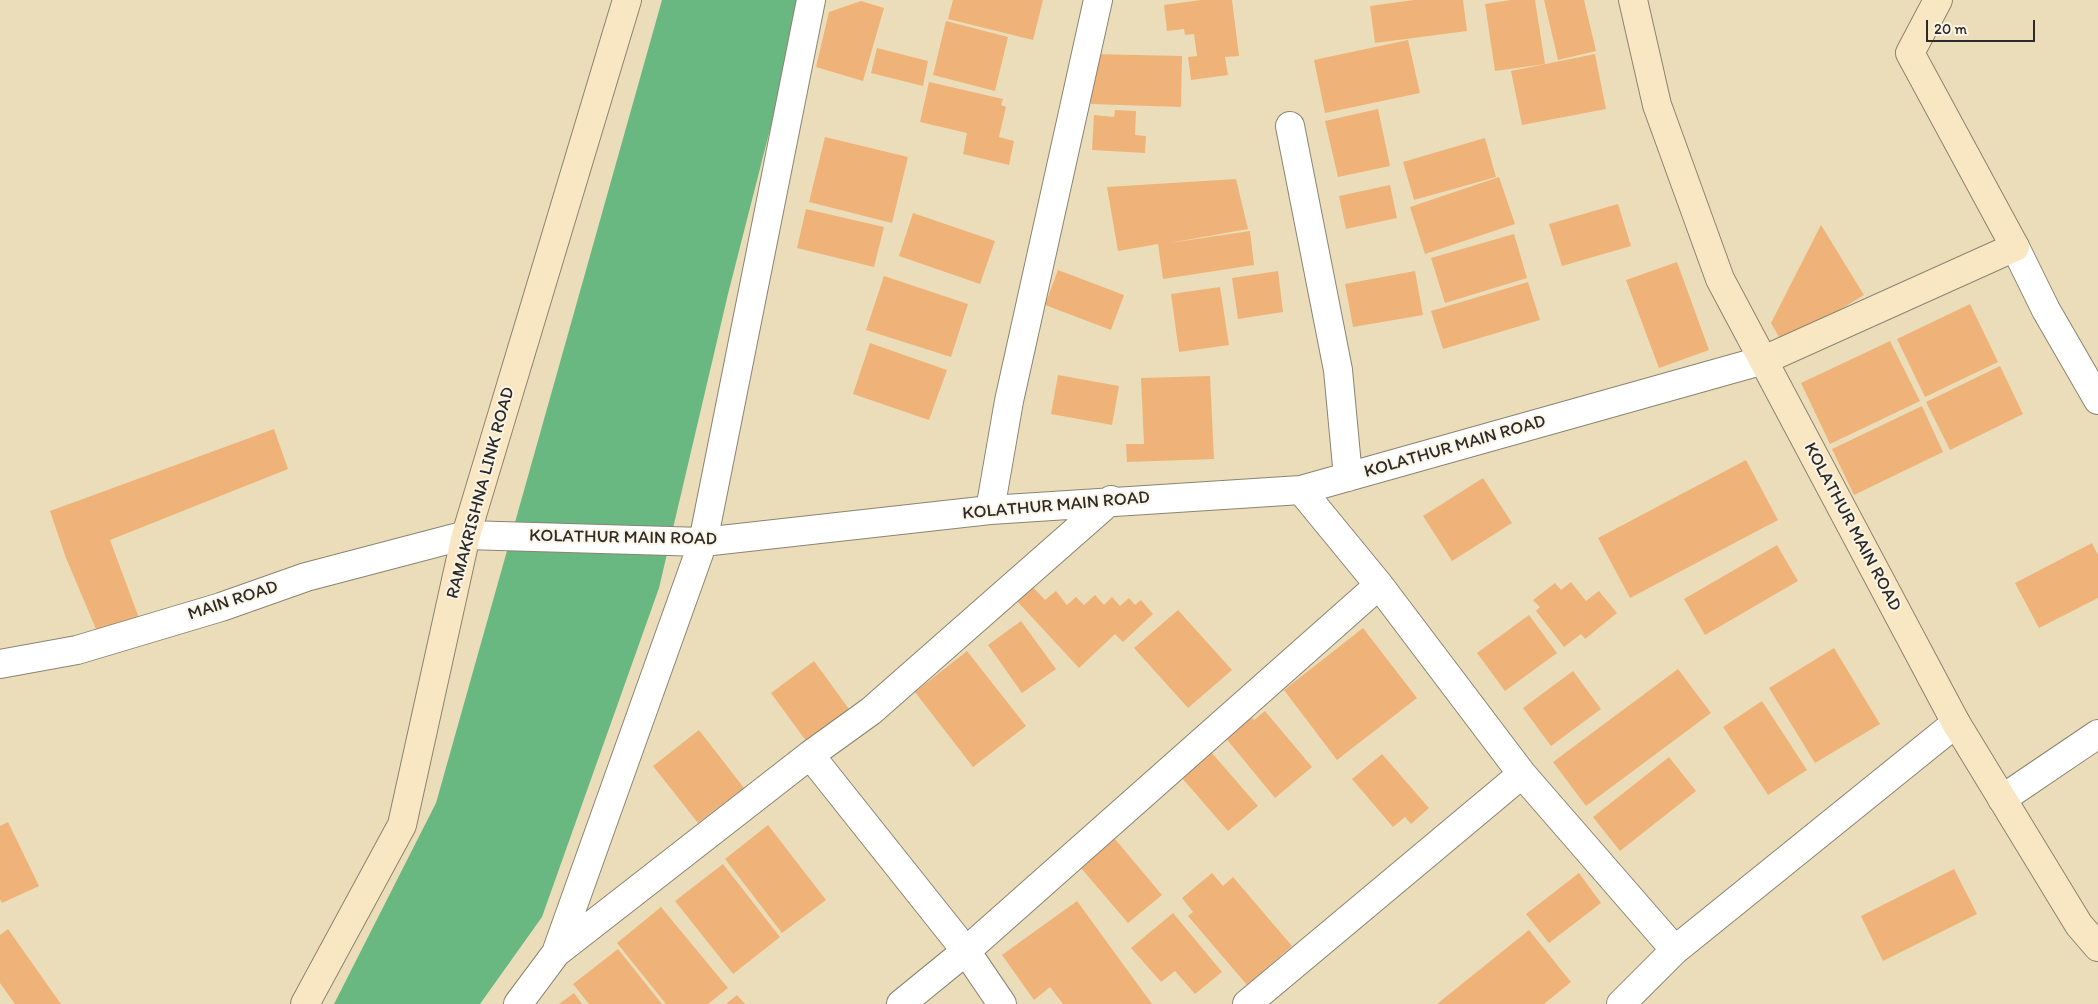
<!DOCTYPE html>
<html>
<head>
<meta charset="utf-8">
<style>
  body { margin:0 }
  #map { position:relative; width:2098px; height:1004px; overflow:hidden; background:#ebddb9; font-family:Itim,sans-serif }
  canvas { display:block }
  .scale { position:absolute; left:1926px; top:20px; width:109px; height:22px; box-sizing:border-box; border:2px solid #2b2b2b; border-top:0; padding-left:6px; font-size:15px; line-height:18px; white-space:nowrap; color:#2b2b2b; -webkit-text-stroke:4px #fcf5e5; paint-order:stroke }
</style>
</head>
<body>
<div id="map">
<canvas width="2098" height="1004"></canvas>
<div class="scale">20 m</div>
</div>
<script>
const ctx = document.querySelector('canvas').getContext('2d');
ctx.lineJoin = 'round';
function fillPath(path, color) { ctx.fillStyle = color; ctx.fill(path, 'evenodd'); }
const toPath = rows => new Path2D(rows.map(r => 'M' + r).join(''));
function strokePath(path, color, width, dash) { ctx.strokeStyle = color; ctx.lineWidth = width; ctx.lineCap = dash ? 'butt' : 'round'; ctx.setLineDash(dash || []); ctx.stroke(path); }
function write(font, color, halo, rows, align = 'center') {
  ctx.font = font + ' Itim,sans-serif'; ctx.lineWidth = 4; ctx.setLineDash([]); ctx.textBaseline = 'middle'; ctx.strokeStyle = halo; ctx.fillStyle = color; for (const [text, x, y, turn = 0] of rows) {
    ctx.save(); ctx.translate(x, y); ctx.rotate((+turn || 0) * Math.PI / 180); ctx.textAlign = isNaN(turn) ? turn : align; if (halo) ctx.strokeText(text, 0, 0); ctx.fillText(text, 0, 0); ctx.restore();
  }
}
fillPath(toPath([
  [662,0,803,0,728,294,659,588,542,917,480,1004,334,1004,436,803]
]), '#6ab881');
fillPath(toPath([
  [953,0,1043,0,1033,40,948,19],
  [1201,0,1232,0,1239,56,1225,57,1228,75,1191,80,1188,57,1197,56,1194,34,1185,35,1184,29,1167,31,1164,5],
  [1414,0,1463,0,1467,31,1375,43,1370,6],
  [1511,0,1535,0,1545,64,1495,71,1485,4],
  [1544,0,1584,0,1596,51,1558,60],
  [861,1,884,8,863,81,816,67,829,12],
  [946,21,1008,37,995,91,933,75],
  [1408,40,1420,93,1325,113,1314,60],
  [877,48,928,61,923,86,871,73],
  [1092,54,1182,56,1181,107,1091,104],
  [1595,54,1606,109,1522,125,1511,71],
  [929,82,1003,99,1001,105,1006,107,999,137,1014,141,1009,165,963,154,967,133,920,122],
  [1378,109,1390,166,1338,177,1325,121],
  [1115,110,1136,111,1135,135,1146,136,1145,153,1092,150,1094,115,1114,117],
  [825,137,908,157,892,223,809,202],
  [1485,138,1496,177,1414,200,1403,162],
  [1499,177,1515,224,1425,254,1410,207],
  [1236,179,1248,229,1169,243,1250,231,1254,265,1163,279,1158,244,1118,251,1107,187],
  [1390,185,1397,218,1346,229,1339,196],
  [1618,204,1631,246,1562,266,1549,224],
  [806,209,884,227,874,267,797,248],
  [913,213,995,241,980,284,899,256],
  [1821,225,1864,295,1783,344,1771,323],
  [1514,234,1527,278,1445,303,1431,258],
  [1677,262,1709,350,1659,368,1626,280],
  [1058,270,1124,295,1111,330,1045,305],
  [1278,271,1283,312,1238,319,1232,278],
  [1415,271,1423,315,1353,327,1345,284],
  [884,276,968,304,951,357,866,330],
  [1528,282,1540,320,1443,349,1431,311],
  [1220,287,1229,345,1179,352,1171,294],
  [1970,304,1998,362,1925,397,1897,339],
  [1890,341,1920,401,1830,444,1801,383],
  [870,343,947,370,929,420,853,394],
  [2000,366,2023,414,1950,450,1926,402],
  [1058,375,1119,386,1112,425,1051,414],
  [1210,376,1214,459,1127,462,1126,444,1144,444,1141,378],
  [1922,406,1943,452,1854,495,1832,449],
  [274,429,288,469,110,540,139,618,99,636,66,558,50,511],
  [1746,460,1778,520,1630,598,1598,538],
  [1483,478,1512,523,1452,561,1423,516],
  [2092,543,2098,555,2098,598,2039,628,2015,583],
  [1777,545,1798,581,1705,635,1684,599],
  [1571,582,1586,601,1599,591,1617,613,1585,639,1581,634,1564,647,1536,611,1540,607,1533,600,1555,583,1561,590],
  [1032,586,1045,600,1056,591,1067,605,1076,597,1084,605,1095,595,1104,605,1112,597,1120,606,1129,598,1135,605,1141,600,1153,614,1123,642,1115,634,1079,668,1016,600],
  [1178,610,1232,670,1188,708,1134,648],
  [1529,615,1557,653,1505,691,1477,653],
  [1021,621,1056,669,1022,693,988,645],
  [1363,628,1417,698,1337,760,1284,690],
  [1834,648,1880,724,1815,763,1769,688],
  [967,651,1026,726,973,767,915,692],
  [814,661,852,713,809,745,771,693],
  [1678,669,1711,713,1586,806,1553,762],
  [1573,671,1601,709,1551,746,1523,708],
  [1762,701,1807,770,1768,795,1723,727],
  [1265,711,1312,767,1275,798,1224,736,1249,715,1254,720],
  [699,730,744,788,698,823,653,766],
  [1211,752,1258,806,1228,831,1182,778],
  [1382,754,1429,808,1411,824,1405,817,1393,827,1352,779],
  [1669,757,1696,791,1620,851,1593,817],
  [8,822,39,886,2,903,0,899,0,826],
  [768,825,826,900,782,933,725,859],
  [1115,839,1162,895,1128,923,1081,868],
  [723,864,780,937,733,974,675,901],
  [1954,869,1977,914,1883,961,1861,916],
  [1212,873,1223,886,1233,877,1292,946,1247,985,1188,916,1193,912,1182,898],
  [1579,873,1601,903,1549,943,1526,914],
  [1077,901,1152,1004,1063,1004,1050,987,1034,1000,1002,955],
  [661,907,728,988,708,1004,666,1004,617,943],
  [1173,913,1222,972,1195,994,1175,971,1161,982,1131,948],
  [8,929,61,1004,15,1004,0,983,0,935],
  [1529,930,1571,982,1544,1004,1437,1004],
  [618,949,662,1004,589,1004,573,984],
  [574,993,582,1004,559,1004],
  [737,995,745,1004,726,1004]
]), '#efb379');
const street = toPath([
  [1290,126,1338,370,1348,477],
  [2015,247,2046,310,2098,400],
  [1301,490,1379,585,1522,774,1675,950],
  [990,510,1009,401,1098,0],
  [0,664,77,650,221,607,306,577,466,535,703,542,990,510,1301,490,1764,360],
  [810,755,966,951,1002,1004],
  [2002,799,2098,734],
  [556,953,810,755,871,711,1111,500],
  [518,1004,556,953,703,542,811,0],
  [901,1004,966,951,1379,585],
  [1247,1004,1522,774],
  [1621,1004,1675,950,1956,723]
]);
const secondary = toPath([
  [1633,0,1657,105,1720,279,1956,723,2079,925,2098,947],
  [1764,360,2015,247,1910,53,1938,0],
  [305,1004,402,825,466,535,627,0]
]);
strokePath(street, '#8b8472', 30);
strokePath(secondary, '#8b8472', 30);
strokePath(street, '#fff', 28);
strokePath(secondary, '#f9e7c3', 28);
write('18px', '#2b2b2b', '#fcf5e5', [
  ["KOLATHUR MAIN ROAD",1455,447,-16],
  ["RAMAKRISHNA LINK ROAD",481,493,-75],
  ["KOLATHUR MAIN ROAD",1056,506,-5],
  ["KOLATHUR MAIN ROAD",1852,527,62],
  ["KOLATHUR MAIN ROAD",623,538,1],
  ["MAIN ROAD",233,601,-18]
]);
</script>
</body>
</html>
